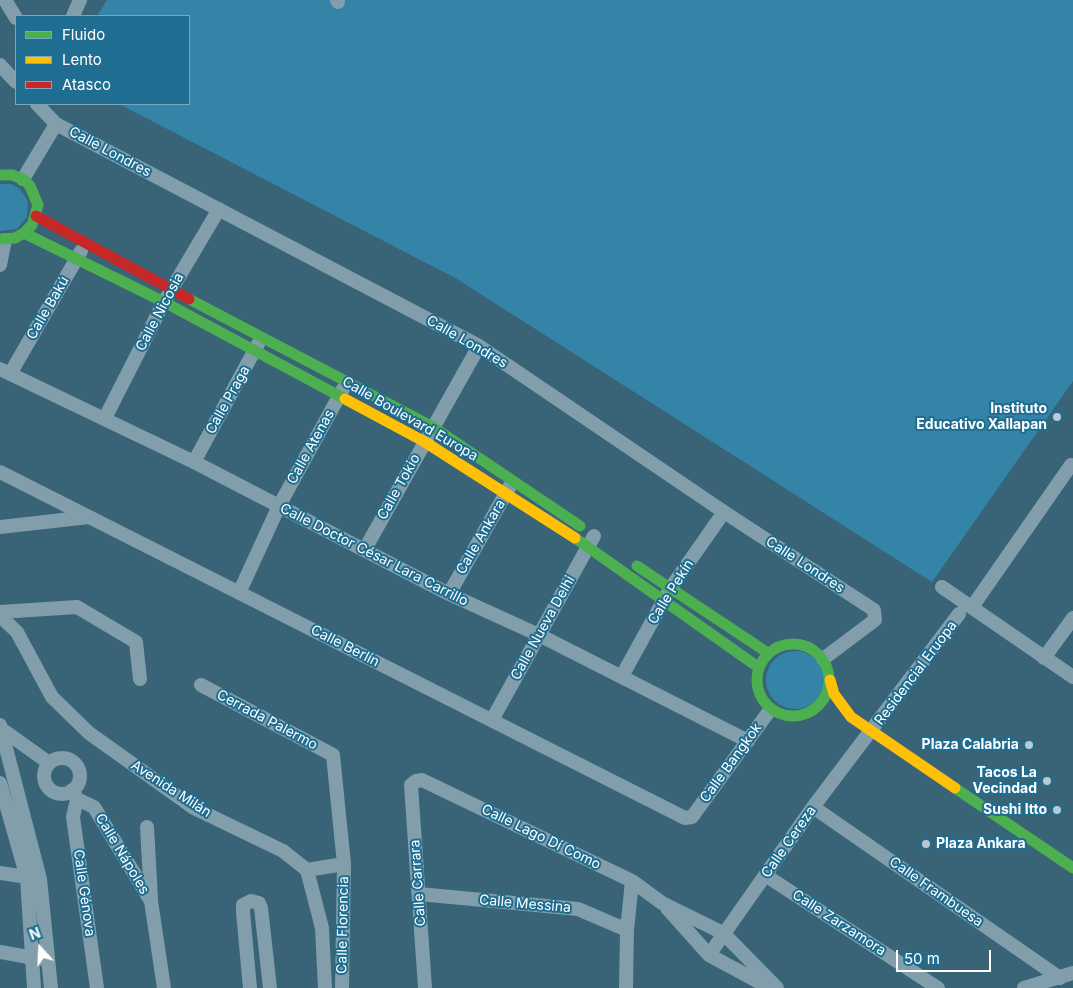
<!DOCTYPE html>
<html>
<head>
<meta charset="utf-8">
<style>
  body { margin:0 }
  #map { position:relative; width:1073px; height:988px; overflow:hidden; background:#396377; font-family:Inter,sans-serif }
  canvas { display:block }
  .legend { position:absolute; left:15px; top:15px; width:175px; height:90px; box-sizing:border-box; background:#1f6d91; border:1px solid #79a7bd; margin:0; padding:6px 9px; list-style:none; font-size:15px; color:#fff }
  .legend li { display:flex; align-items:center; gap:10px; height:25px }
  .legend b { width:25px; border:1px solid #79a7bd }
  .north { position:absolute; left:15px; top:923px; width:50px; height:50px; -webkit-text-stroke:4px #1f6d91; paint-order:stroke; rotate:340deg; font-size:14px; font-weight:700; line-height:20px; text-align:center; color:#fff }
  .north::after { content:''; display:block; margin:auto; width:18px; height:22px; background:#fff; clip-path:polygon(50% 0,100% 100%,50% 72%,0 100%) }
  .scale { position:absolute; left:896px; top:950px; width:95px; height:22px; box-sizing:border-box; border:2px solid #fff; border-top:0; padding-left:6px; font-size:15px; line-height:18px; white-space:nowrap; color:#fff; -webkit-text-stroke:4px #1f6d91; paint-order:stroke }
</style>
</head>
<body>
<div id="map">
<canvas width="1073" height="988"></canvas>
<ul class="legend">
<li><b style="height:6px;background:#4caf50"></b>Fluido</li>
<li><b style="height:6px;background:#ffc107"></b>Lento</li>
<li><b style="height:6px;background:#c62828"></b>Atasco</li>
</ul>
<div class="north">N</div>
<div class="scale">50 m</div>
</div>
<script>
const ctx = document.querySelector('canvas').getContext('2d');
ctx.lineJoin = 'round';
function fillPath(path, color) { ctx.fillStyle = color; ctx.fill(path, 'evenodd'); }
const toPath = rows => new Path2D(rows.map(r => 'M' + r).join(''));
function strokePath(path, color, width, dash) { ctx.strokeStyle = color; ctx.lineWidth = width; ctx.lineCap = dash ? 'butt' : 'round'; ctx.setLineDash(dash || []); ctx.stroke(path); }
function write(font, color, halo, rows, align = 'center') {
  ctx.font = font + ' Inter,sans-serif'; ctx.lineWidth = 4; ctx.setLineDash([]); ctx.textBaseline = 'middle'; ctx.strokeStyle = halo; ctx.fillStyle = color; for (const [text, x, y, turn = 0] of rows) {
    ctx.save(); ctx.translate(x, y); ctx.rotate((+turn || 0) * Math.PI / 180); ctx.textAlign = isNaN(turn) ? turn : align; if (halo) ctx.strokeText(text, 0, 0); ctx.fillText(text, 0, 0); ctx.restore();
  }
}
fillPath(toPath([
  [107,0,1073,0,1073,381,932,582,457,279,119,104,189,104,189,16,97,16],
  [0,184,11,184,19,188,28,201,27,217,17,229,0,231],
  '766 680a29 29 0 1 1 58 0a29 29 0 1 1-58 0Z'
]), '#3484a7');
strokePath(toPath([
  [5,0,16,18],
  [337,0,338,2],
  [73,16,80,0],
  [0,65,16,82],
  [37,104,56,124,479,346,724,512,874,610,875,620,823,659],
  [23,179,56,124],
  [0,265,5,240],
  [0,369,194,462,449,594,539,635,748,741],
  [10,374,81,251],
  [105,418,164,302,219,209],
  [194,462,258,344],
  [0,472,685,818,692,817,770,710],
  [0,527,89,517],
  [365,549,479,346],
  [942,587,1073,677],
  [239,593,279,506,343,389],
  [449,594,510,486],
  [972,607,1071,465],
  [0,612,77,607,136,642,140,679],
  [0,616,17,632,52,697,89,733,194,808,283,851,307,870,322,928,325,988],
  [1044,658,1073,618],
  [622,676,670,589,724,512],
  [201,685,333,755,344,864,342,988],
  [492,720,594,536],
  [0,725,40,879,51,988],
  [0,728,49,763],
  '44 776a18 18 0 1 1 36 0a18 18 0 1 1-36 0Z',
  [0,783,27,878,34,988],
  [72,790,77,799,94,807,151,901,164,988],
  [77,799,73,817,97,988],
  [813,807,1060,978],
  [147,827,151,899],
  [307,870,344,864],
  [0,873,34,878],
  [765,875,938,988],
  [419,894,578,909,627,930],
  [667,908,709,955,770,988],
  [0,952,39,959],
  [709,955,813,807,959,614],
  [250,988,243,912,243,905,251,901,259,903,261,908,270,988],
  [425,988,411,785,416,781,422,780,632,881,662,903,723,933,777,988],
  [626,988,627,930,632,881],
  [1024,988,1073,973]
]), '#819eaa', 14);
strokePath(toPath([
  [0,175,12,175,23,179,30,186,38,205,32,225,24,233,15,238,0,239],
  [24,233,164,302,345,399],
  [189,299,433,427,580,526],
  [575,538,758,667],
  [637,566,768,653],
  '757 680a36 36 0 1 1 72 0a36 36 0 1 1-72 0Z',
  [955,788,1073,868]
]), '#4caf50', 11);
strokePath(toPath([
  [345,399,425,442,575,538],
  [830,680,834,694,851,717,955,788]
]), '#ffc107', 11);
strokePath(toPath([
  [36,216,189,299]
]), '#c62828', 11);
for (const [x, y, r, color] of [
  [1057,417,5,"#bac8cf"],
  [1029,745,5,"#bac8cf"],
  [1047,781,5,"#bac8cf"],
  [1057,810,5,"#bac8cf"],
  [926,844,5,"#bac8cf"]
]) { const dot = new Path2D(); dot.arc(x, y, r, 0, 2 * Math.PI); ctx.fillStyle = color; ctx.fill(dot); strokePath(dot, '#1f6d91', 2); }
write('14px', '#fff', '#1f6d91', [
  ["Calle Londres",110,152,28],
  ["Calle Bakú",48,308,-60],
  ["Calle Nicosia",160,312,-62],
  ["Calle Londres",467,342,30],
  ["Calle Praga",228,400,-61],
  ["Calle Boulevard Europa",410,419,30],
  ["Calle Atenas",311,447,-61],
  ["Calle Tokio",399,487,-61],
  ["Calle Ankara",481,537,-60],
  ["Calle Doctor César Lara Carrillo",374,555,27],
  ["Calle Londres",805,565,33],
  ["Calle Pekín",671,592,-58],
  ["Calle Nueva Delhi",543,628,-61],
  ["Calle Berlín",345,646,27],
  ["Residencial Eruopa",916,673,-53],
  ["Cerrada Palermo",267,720,28],
  ["Calle Bangkok",731,763,-54],
  ["Avenida Milán",171,789,33],
  ["Calle Lago Dí Como",541,837,26],
  ["Calle Cereza",789,842,-55],
  ["Calle Nápoles",122,854,59],
  ["Calle Carrara",418,883,-94],
  ["Calle Frambuesa",936,892,35],
  ["Calle Génova",84,893,82],
  ["Calle Messina",525,904,5],
  ["Calle Zarzamora",839,923,33],
  ["Calle Florencia",343,925,-89]
]);
write('bold 14px', '#fff', '#1f6d91', [
  ["Instituto",1047,409],
  ["Educativo Xallapan",1047,425],
  ["Plaza Calabria",1019,745],
  ["Tacos La",1037,773],
  ["Vecindad",1037,789],
  ["Sushi Itto",1047,810],
  ["Plaza Ankara",936,844,"left"]
], 'right');
</script>
</body>
</html>
